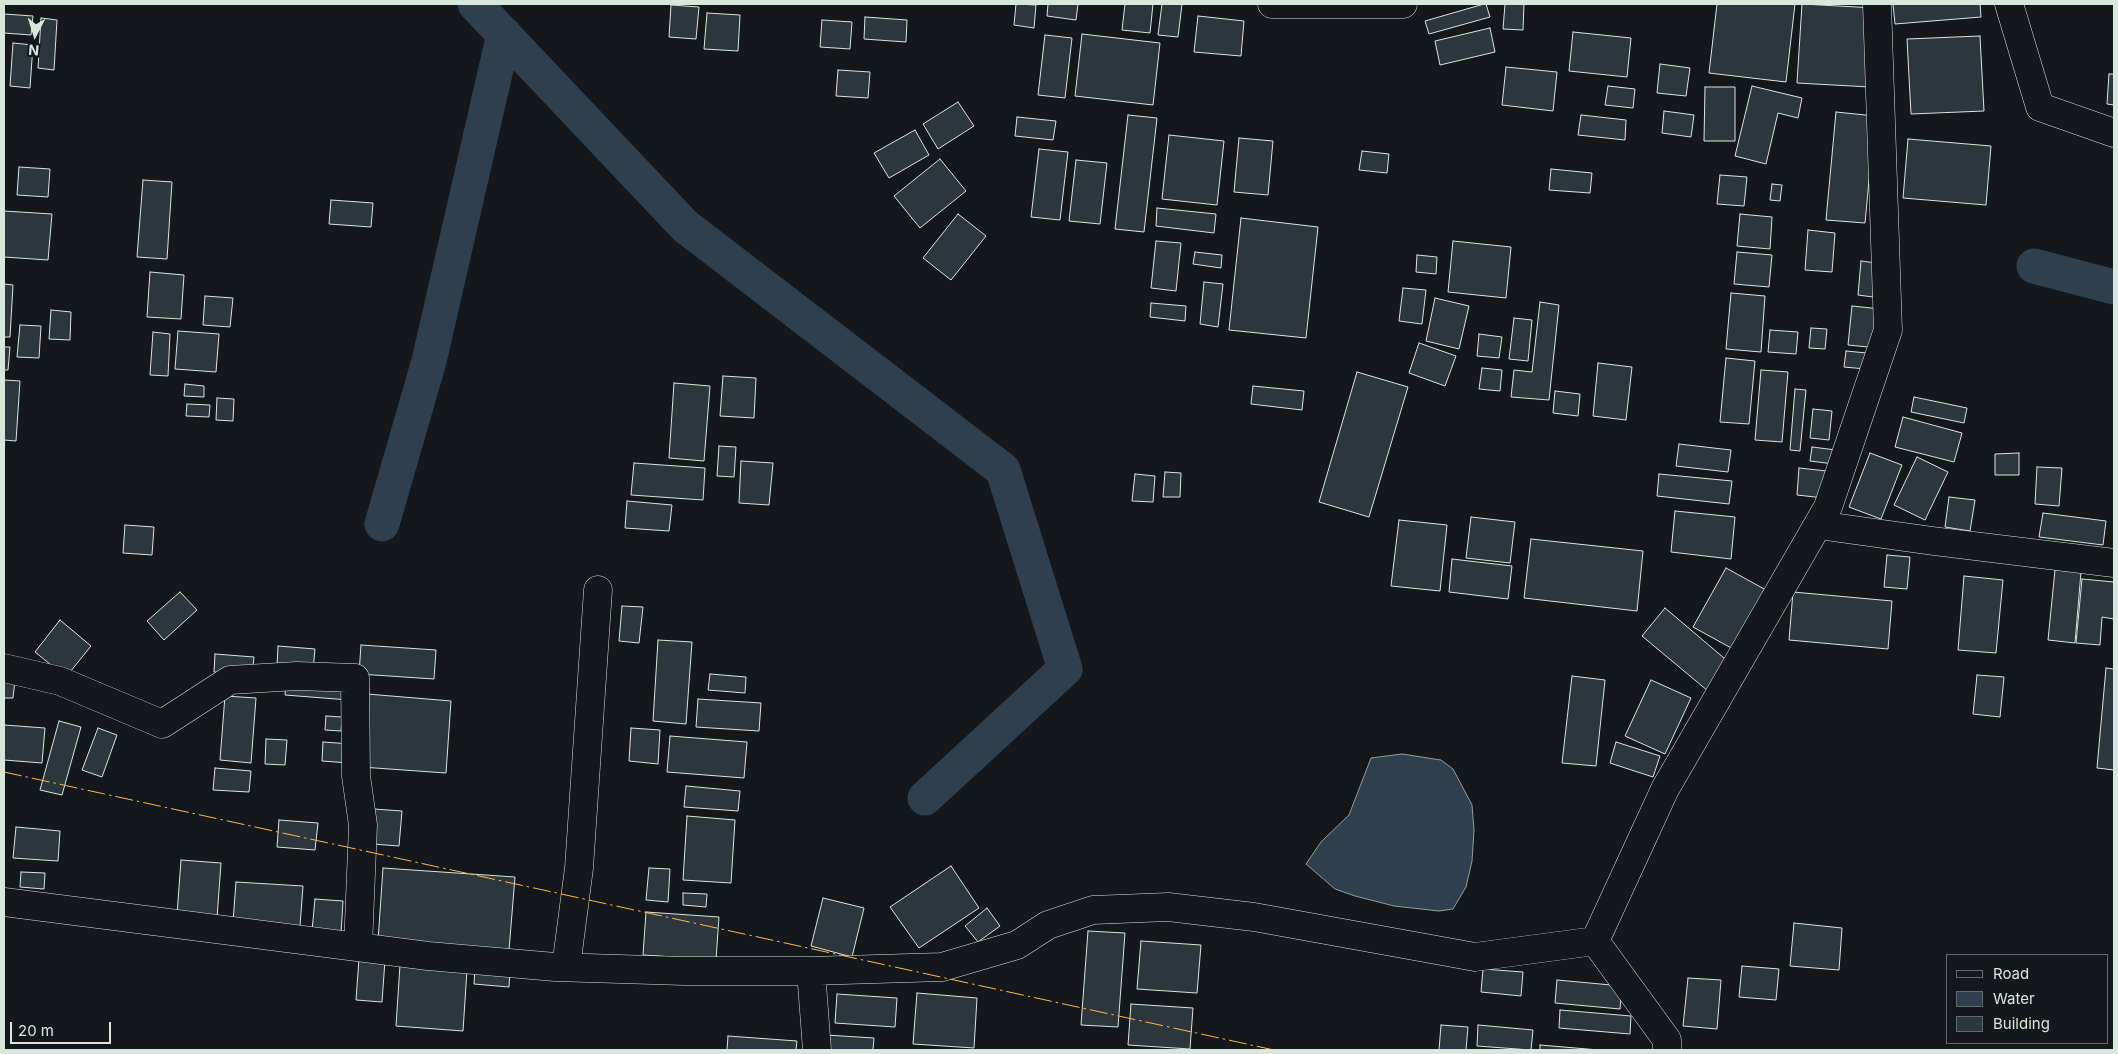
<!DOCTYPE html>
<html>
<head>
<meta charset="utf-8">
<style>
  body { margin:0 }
  #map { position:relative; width:2118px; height:1054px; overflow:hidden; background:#14181c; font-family:Inter,sans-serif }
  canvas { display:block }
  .frame { position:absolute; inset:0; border:5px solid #d8e6dc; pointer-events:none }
  .legend { position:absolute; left:1946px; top:954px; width:162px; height:90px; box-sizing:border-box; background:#14181c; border:1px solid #626a69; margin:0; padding:6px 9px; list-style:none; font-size:15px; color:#d8e6dc }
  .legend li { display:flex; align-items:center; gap:10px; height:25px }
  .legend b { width:25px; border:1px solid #626a69 }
  .north { position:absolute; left:10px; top:10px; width:50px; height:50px; -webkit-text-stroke:4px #14181c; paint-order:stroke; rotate:185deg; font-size:14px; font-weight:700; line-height:20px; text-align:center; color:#d8e6dc }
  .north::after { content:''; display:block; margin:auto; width:18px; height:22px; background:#d8e6dc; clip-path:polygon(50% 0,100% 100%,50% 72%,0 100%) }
  .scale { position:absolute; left:10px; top:1022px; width:101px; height:22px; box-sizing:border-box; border:2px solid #d8e6dc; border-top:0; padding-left:6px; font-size:15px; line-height:18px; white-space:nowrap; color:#d8e6dc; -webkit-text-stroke:4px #14181c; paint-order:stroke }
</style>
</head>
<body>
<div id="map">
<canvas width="2118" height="1054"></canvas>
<div class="frame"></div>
<ul class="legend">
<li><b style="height:6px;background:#14181c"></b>Road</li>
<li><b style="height:14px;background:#2f3f4d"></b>Water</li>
<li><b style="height:14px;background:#2c363c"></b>Building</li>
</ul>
<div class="north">N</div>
<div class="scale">20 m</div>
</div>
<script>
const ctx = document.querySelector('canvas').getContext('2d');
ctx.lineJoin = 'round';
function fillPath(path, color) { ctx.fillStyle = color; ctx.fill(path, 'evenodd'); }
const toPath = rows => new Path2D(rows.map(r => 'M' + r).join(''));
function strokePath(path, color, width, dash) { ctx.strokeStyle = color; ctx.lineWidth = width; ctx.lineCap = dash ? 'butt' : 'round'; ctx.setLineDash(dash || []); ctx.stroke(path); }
const water = toPath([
  [1402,754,1441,760,1453,769,1472,805,1474,830,1472,861,1466,887,1453,909,1439,911,1394,906,1355,896,1335,889,1306,864,1321,842,1349,815,1371,758,1402,754]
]);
fillPath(water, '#2f3f4d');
strokePath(water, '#939e99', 1);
strokePath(toPath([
  [475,4,685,226,1003,470,1065,669,925,798],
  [2034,266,2114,287],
  [382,524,429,361,504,34]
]), '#2f3f4d', 35);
const building = toPath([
  [1016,4,1036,5,1034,28,1014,25,1016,4],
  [1048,4,1078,4,1076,20,1047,16,1048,4],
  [1125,4,1153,4,1150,33,1122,30,1125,4],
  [1162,4,1182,4,1178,37,1158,35,1162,4],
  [1484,4,1486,4,1490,17,1429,34,1425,21,1484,4],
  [1505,4,1524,4,1523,30,1503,29,1505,4],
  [1717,4,1795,4,1786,82,1709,73,1717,4],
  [1802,4,1875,8,1870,87,1797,83,1802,4],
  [1893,4,1980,4,1981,17,1895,24,1893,4],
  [671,5,699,7,696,39,669,37,671,5],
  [707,13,740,15,738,51,704,49,707,13],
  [4,14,33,16,31,35,4,33,4,14],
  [1198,16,1244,21,1241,56,1194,52,1198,16],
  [865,17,907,20,906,42,864,39,865,17],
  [41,18,57,20,54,70,38,68,41,18],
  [822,20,852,22,850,49,820,47,822,20],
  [1490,28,1495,52,1440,65,1435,41,1490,28],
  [1573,32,1631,38,1627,77,1569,71,1573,32],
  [1082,34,1160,43,1153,105,1075,96,1082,34],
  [1045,35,1072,38,1065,98,1038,95,1045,35],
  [1980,36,1984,111,1911,114,1907,39,1980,36],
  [13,43,33,45,30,88,10,86,13,43],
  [1660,64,1690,68,1686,96,1657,93,1660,64],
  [1506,67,1557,72,1553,111,1502,105,1506,67],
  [838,70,870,72,868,98,836,96,838,70],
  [2109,74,2114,74,2114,105,2107,104,2109,74],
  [1608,86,1635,89,1633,108,1605,105,1608,86],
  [1752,86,1802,98,1798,118,1778,113,1766,164,1735,156,1752,86],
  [1705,87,1735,87,1735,141,1704,141,1705,87],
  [958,102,974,126,938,149,923,124,958,102],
  [1664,111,1694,115,1691,137,1662,133,1664,111],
  [1836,112,1875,116,1865,223,1826,220,1836,112],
  [1128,115,1157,118,1144,232,1115,229,1128,115],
  [1581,115,1626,120,1625,140,1578,135,1581,115],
  [1017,117,1056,121,1053,140,1015,136,1017,117],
  [915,130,929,155,889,178,874,153,915,130],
  [1169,135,1224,141,1217,205,1162,199,1169,135],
  [1239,138,1273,141,1268,195,1234,192,1239,138],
  [1908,139,1991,146,1986,205,1903,198,1908,139],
  [1039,149,1068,152,1060,220,1031,217,1039,149],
  [1362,151,1389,154,1387,173,1359,170,1362,151],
  [940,159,966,191,920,228,894,196,940,159],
  [1076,160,1107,163,1100,224,1069,221,1076,160],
  [19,167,50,169,48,197,17,195,19,167],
  [1551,169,1592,173,1590,193,1549,190,1551,169],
  [1720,175,1747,177,1744,206,1717,204,1720,175],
  [143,180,172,182,167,259,137,257,143,180],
  [1772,184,1782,185,1780,201,1770,200,1772,184],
  [331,200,373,203,371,227,329,224,331,200],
  [1157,208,1216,214,1214,233,1156,226,1157,208],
  [4,211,52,214,48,260,4,257,4,211],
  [958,214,986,236,951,280,923,258,958,214],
  [1740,214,1772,217,1770,249,1737,246,1740,214],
  [1241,218,1318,227,1306,338,1229,330,1241,218],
  [1808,230,1835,233,1832,272,1805,270,1808,230],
  [1156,241,1181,243,1176,291,1151,288,1156,241],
  [1453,241,1511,247,1506,298,1448,292,1453,241],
  [1195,252,1222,255,1221,268,1193,264,1195,252],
  [1737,252,1772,255,1769,287,1734,284,1737,252],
  [1417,255,1437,257,1436,274,1416,272,1417,255],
  [1861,261,1876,263,1873,297,1858,295,1861,261],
  [150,272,184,275,181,319,147,317,150,272],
  [1204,282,1223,284,1218,327,1200,324,1204,282],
  [4,284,13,285,10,337,4,337,4,284],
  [1403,288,1426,290,1422,324,1399,321,1403,288],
  [1731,293,1765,296,1761,352,1726,349,1731,293],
  [205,296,233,298,230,327,203,325,205,296],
  [1435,298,1469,306,1459,349,1426,341,1435,298],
  [1540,302,1559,305,1549,400,1511,397,1514,370,1532,372,1540,302],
  [1151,303,1186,306,1185,321,1150,317,1151,303],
  [1852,306,1881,309,1878,348,1848,345,1852,306],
  [51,310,71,312,70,340,49,339,51,310],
  [1514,318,1532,320,1528,361,1509,359,1514,318],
  [20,325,41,326,39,358,17,357,20,325],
  [1811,328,1827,329,1825,349,1809,348,1811,328],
  [1770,330,1798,332,1796,354,1768,352,1770,330],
  [178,331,219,334,216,372,175,369,178,331],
  [153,332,170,334,168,376,150,375,153,332],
  [1479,334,1502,337,1499,358,1477,356,1479,334],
  [1419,343,1456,356,1445,386,1409,373,1419,343],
  [4,347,10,347,8,370,4,370,4,347],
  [1846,351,1867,353,1866,369,1844,367,1846,351],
  [1726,358,1755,361,1749,424,1720,422,1726,358],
  [1598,363,1632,367,1626,420,1593,416,1598,363],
  [1482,368,1502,370,1500,391,1479,389,1482,368],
  [1761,370,1788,372,1782,442,1755,440,1761,370],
  [1357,372,1408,387,1369,517,1319,502,1357,372],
  [723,376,756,378,754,418,720,416,723,376],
  [4,380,20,381,16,441,4,440,4,380],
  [674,383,710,386,704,461,669,458,674,383],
  [185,384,204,386,204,397,184,396,185,384],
  [1253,386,1304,391,1302,410,1251,404,1253,386],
  [1795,389,1806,390,1800,451,1790,450,1795,389],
  [1555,391,1580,394,1578,416,1553,413,1555,391],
  [1914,397,1967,408,1964,423,1911,412,1914,397],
  [217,398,234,399,233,421,216,420,217,398],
  [187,404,210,405,209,417,186,416,187,404],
  [1813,409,1832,411,1829,440,1810,438,1813,409],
  [1903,417,1962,433,1954,462,1895,447,1903,417],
  [1679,444,1731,450,1728,472,1676,466,1679,444],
  [719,446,736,447,734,477,717,476,719,446],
  [1812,447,1836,450,1834,464,1810,461,1812,447],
  [1870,453,1902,465,1881,519,1849,507,1870,453],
  [2019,453,2019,475,1995,475,1995,454,2019,453],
  [1917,457,1948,472,1925,520,1894,505,1917,457],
  [741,461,773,463,769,505,739,503,741,461],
  [634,463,705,468,703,500,631,495,634,463],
  [2037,467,2062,468,2059,506,2035,504,2037,467],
  [1799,468,1827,471,1824,498,1797,495,1799,468],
  [1165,472,1181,473,1180,497,1163,497,1165,472],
  [1135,474,1155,476,1153,502,1132,501,1135,474],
  [1659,474,1732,481,1729,504,1657,496,1659,474],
  [1949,497,1975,500,1970,531,1945,527,1949,497],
  [627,501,672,505,669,531,625,528,627,501],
  [1675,511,1735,517,1731,559,1671,552,1675,511],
  [2043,513,2106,521,2103,545,2039,537,2043,513],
  [1471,517,1515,522,1510,563,1466,558,1471,517],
  [1399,520,1447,525,1440,591,1391,586,1399,520],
  [125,525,154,527,152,555,123,553,125,525],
  [1531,539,1643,551,1637,611,1524,598,1531,539],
  [1887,555,1910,557,1907,589,1884,587,1887,555],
  [1452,559,1512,566,1508,599,1449,592,1452,559],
  [1726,568,1766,590,1733,649,1693,627,1726,568],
  [2055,570,2081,572,2075,643,2048,640,2055,570],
  [1964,576,2003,580,1996,653,1958,650,1964,576],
  [2082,579,2114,582,2114,619,2102,617,2100,645,2076,643,2082,579],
  [180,592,197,610,164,640,147,621,180,592],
  [1793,592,1892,601,1888,649,1789,640,1793,592],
  [622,606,643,607,639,643,619,641,622,606],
  [1665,608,1731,664,1708,691,1642,636,1665,608],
  [60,620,91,646,66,677,35,652,60,620],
  [658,640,692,642,686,724,653,721,658,640],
  [361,645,436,650,434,679,359,674,361,645],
  [278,646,315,649,313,670,277,667,278,646],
  [215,654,254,657,252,675,214,672,215,654],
  [2106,668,2114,669,2114,770,2097,768,2106,668],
  [710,674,746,677,745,693,708,690,710,674],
  [1977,675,2004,677,2000,717,1973,714,1977,675],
  [1572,676,1605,680,1596,766,1562,763,1572,676],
  [4,679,15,680,13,698,4,698,4,679],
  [1651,680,1691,698,1665,754,1625,736,1651,680],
  [286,683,350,687,349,700,285,695,286,683],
  [367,694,451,701,446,773,361,767,367,694],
  [225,696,256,698,251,763,220,760,225,696],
  [698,699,761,703,759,731,696,727,698,699],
  [326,716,342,717,341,731,325,730,326,716],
  [59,721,81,727,62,795,40,790,59,721],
  [4,725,45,728,42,763,4,760,4,725],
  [98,728,117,735,102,777,82,770,98,728],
  [631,728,660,730,658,764,629,761,631,728],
  [670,736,747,742,744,778,667,772,670,736],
  [266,739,287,740,285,765,265,764,266,739],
  [323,742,351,744,349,763,322,761,323,742],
  [1616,742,1660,756,1653,777,1610,763,1616,742],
  [215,768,251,771,249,792,213,790,215,768],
  [686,786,740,791,738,811,684,807,686,786],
  [374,809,402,811,399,846,372,844,374,809],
  [687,816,735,820,731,883,683,880,687,816],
  [279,820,318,823,315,850,277,847,279,820],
  [16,827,60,831,58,861,13,858,16,827],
  [181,860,221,863,217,918,177,915,181,860],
  [951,866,979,908,919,948,890,907,951,866],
  [383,868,515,877,509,950,378,941,383,868],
  [649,868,670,869,668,902,646,900,649,868],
  [21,872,45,873,44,889,20,887,21,872],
  [236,882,303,886,300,926,233,922,236,882],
  [683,893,707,894,706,907,683,905,683,893],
  [823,898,864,908,852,957,811,946,823,898],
  [315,899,343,901,341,933,312,931,315,899],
  [987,908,1000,926,978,942,965,926,987,908],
  [646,912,719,917,716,960,643,955,646,912],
  [1794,923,1842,928,1839,970,1790,966,1794,923],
  [1088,931,1125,933,1118,1027,1081,1025,1088,931],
  [1141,941,1201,945,1197,993,1137,989,1141,941],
  [359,959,385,960,382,1002,356,1000,359,959],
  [400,965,467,970,463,1031,396,1026,400,965],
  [1742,966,1779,969,1776,1000,1739,997,1742,966],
  [475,968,510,970,509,987,474,984,475,968],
  [1483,969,1523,972,1521,996,1481,992,1483,969],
  [1688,978,1721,980,1717,1029,1683,1026,1688,978],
  [1557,980,1622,986,1620,1009,1555,1003,1557,980],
  [917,993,977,998,974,1048,913,1044,917,993],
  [837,994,897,998,895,1027,835,1023,837,994],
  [1131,1004,1193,1008,1190,1049,1128,1045,1131,1004],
  [1560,1010,1631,1016,1630,1034,1559,1028,1560,1010],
  [1441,1025,1468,1027,1466,1050,1439,1050,1441,1025],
  [1478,1025,1533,1030,1531,1050,1477,1046,1478,1025],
  [826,1035,874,1038,873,1050,825,1050,826,1035],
  [728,1036,797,1041,796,1050,727,1050,728,1036],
  [1540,1045,1599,1050,1540,1050,1540,1045]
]);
fillPath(building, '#2c363c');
strokePath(building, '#d8e6dc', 1);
const minor = toPath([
  [1272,4,1403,4],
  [2009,4,2040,107,2114,133],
  [1818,525,1933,541,2114,563],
  [4,668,60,681,162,724,230,680,297,676,355,678,356,776,363,825,358,947],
  [4,902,428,956,555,967,684,971,811,971,942,967,1017,945,1048,925,1093,910,1168,907,1254,917,1475,957,1595,941],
  [566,967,579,868,598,590],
  [811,971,817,1050],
  [1667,1050,1667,1040,1595,941,1665,789,1828,507,1888,330,1877,4]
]);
strokePath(minor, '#d8e6dc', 29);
strokePath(minor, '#14181c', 28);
strokePath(toPath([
  [4,772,1274,1050]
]), '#ffb74d', 1, [18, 4, 2.5, 4]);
</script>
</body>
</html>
